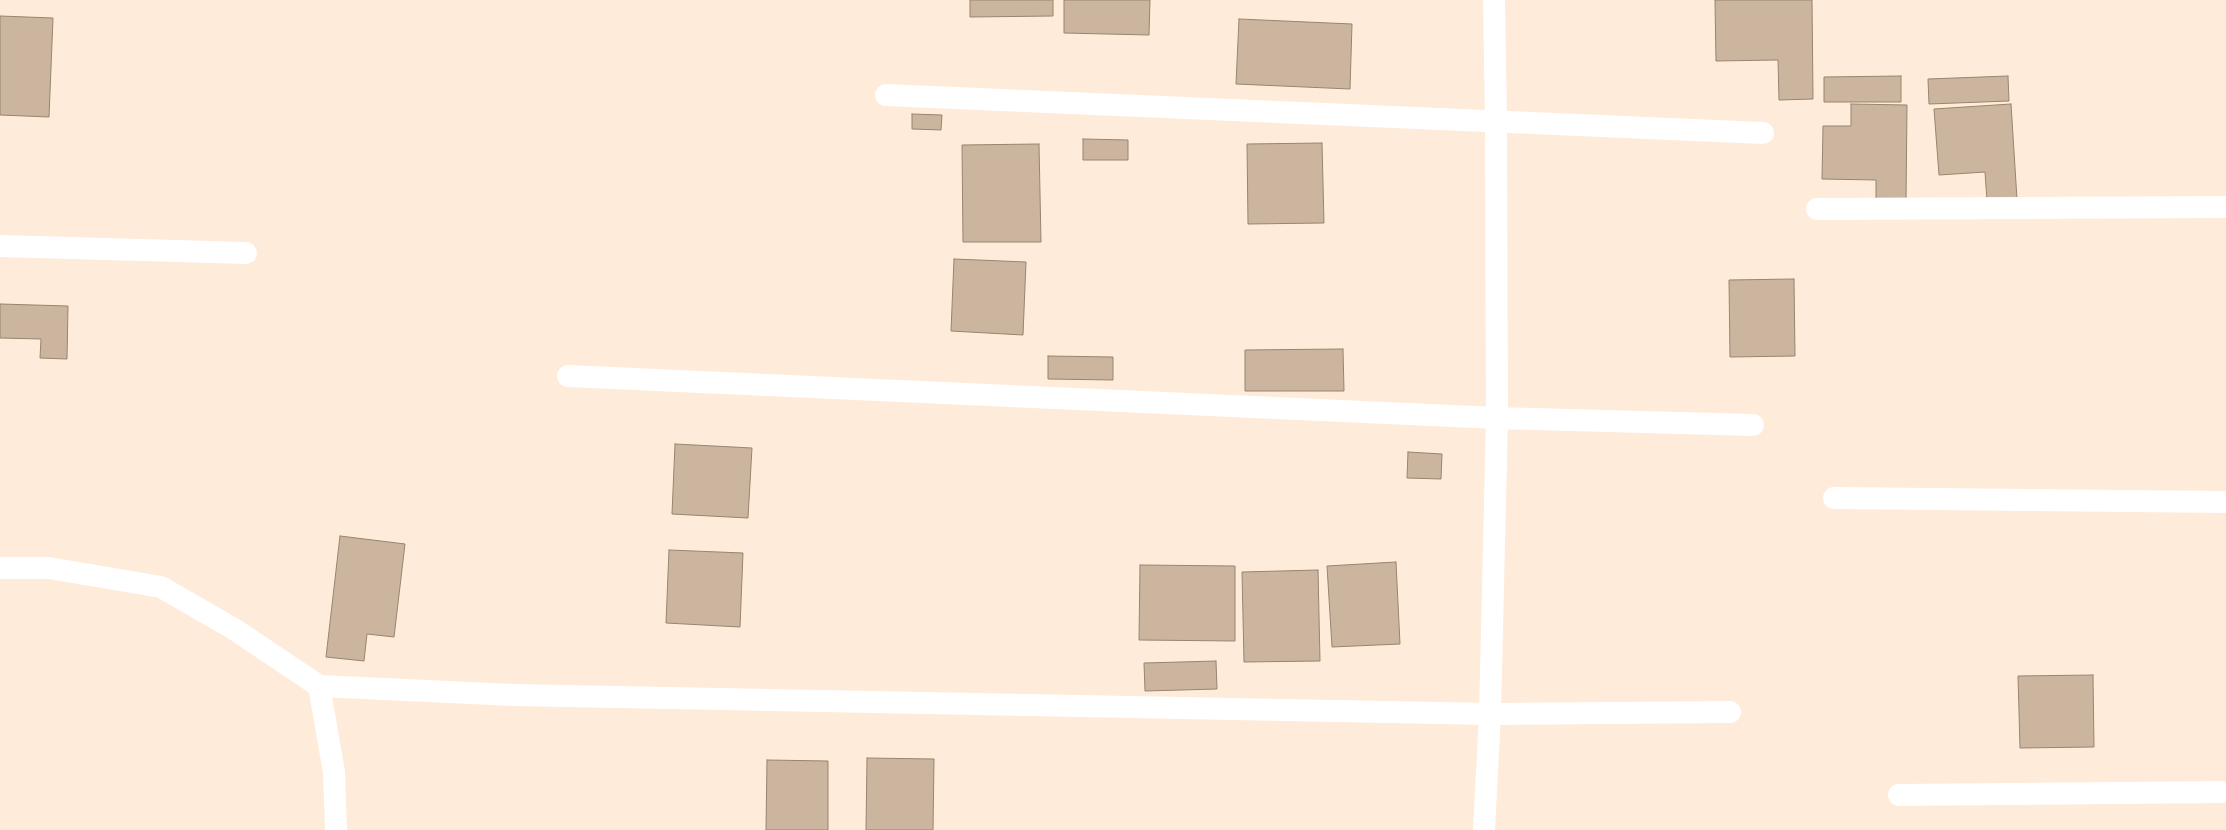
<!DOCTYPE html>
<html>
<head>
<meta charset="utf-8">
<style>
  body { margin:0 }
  canvas { display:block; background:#feebd9 }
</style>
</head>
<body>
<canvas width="2226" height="830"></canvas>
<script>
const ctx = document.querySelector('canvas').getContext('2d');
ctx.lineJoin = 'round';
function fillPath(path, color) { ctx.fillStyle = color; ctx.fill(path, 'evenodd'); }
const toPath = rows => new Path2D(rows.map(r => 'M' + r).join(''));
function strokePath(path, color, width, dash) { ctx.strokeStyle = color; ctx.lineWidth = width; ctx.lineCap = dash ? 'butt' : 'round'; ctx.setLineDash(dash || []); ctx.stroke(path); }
const building = toPath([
  [970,0,1053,0,1053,16,970,17,970,0],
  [1064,0,1150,0,1149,35,1064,33,1064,0],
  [1715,0,1812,0,1813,99,1779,100,1778,60,1716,61,1715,0],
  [0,16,53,18,49,117,0,115,0,16],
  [1239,19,1352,24,1350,89,1236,84,1239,19],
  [1901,76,1901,102,1824,102,1824,77,1901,76],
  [2008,76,2009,101,1929,104,1928,79,2008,76],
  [1851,104,1907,105,1906,202,1876,202,1876,180,1822,179,1823,126,1851,126,1851,104],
  [2011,104,2017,199,1987,201,1985,172,1939,175,1934,109,2011,104],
  [912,114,942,115,941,130,912,129,912,114],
  [1083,139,1128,140,1128,160,1083,160,1083,139],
  [1322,143,1324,223,1248,224,1247,144,1322,143],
  [1039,144,1041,242,963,242,962,145,1039,144],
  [954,259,1026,262,1023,335,951,331,954,259],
  [1794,279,1795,356,1730,357,1729,280,1794,279],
  [0,304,68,306,67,359,40,358,41,339,0,338,0,304],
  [1343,349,1344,391,1245,391,1245,350,1343,349],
  [1048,356,1113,357,1113,380,1048,379,1048,356],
  [675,444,752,448,748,518,672,514,675,444],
  [1408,452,1442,454,1441,479,1407,478,1408,452],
  [340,536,405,544,394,637,367,634,364,661,326,657,340,536],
  [669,550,743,553,740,627,666,623,669,550],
  [1396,562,1400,644,1332,647,1327,566,1396,562],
  [1140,565,1235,566,1235,641,1139,640,1140,565],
  [1318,570,1320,661,1244,662,1242,572,1318,570],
  [1216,661,1217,689,1145,691,1144,663,1216,661],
  [2093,675,2094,747,2020,748,2018,676,2093,675],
  [867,758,934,759,933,830,866,830,867,758],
  [767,760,828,761,828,830,766,830,767,760]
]);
fillPath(building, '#cbb59f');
strokePath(building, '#98846f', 1);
strokePath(toPath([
  [886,95,1763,133],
  [1817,209,2226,207],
  [0,246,246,253],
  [568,376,1497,418,1753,425],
  [1834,498,2226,502],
  [0,568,49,568,161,587,234,629,319,686,514,695,1490,714,1730,712],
  [319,686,334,772,336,830],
  [1899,795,2226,792],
  [1484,830,1490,714,1497,418,1496,122,1494,0]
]), '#fff', 22);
</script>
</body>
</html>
